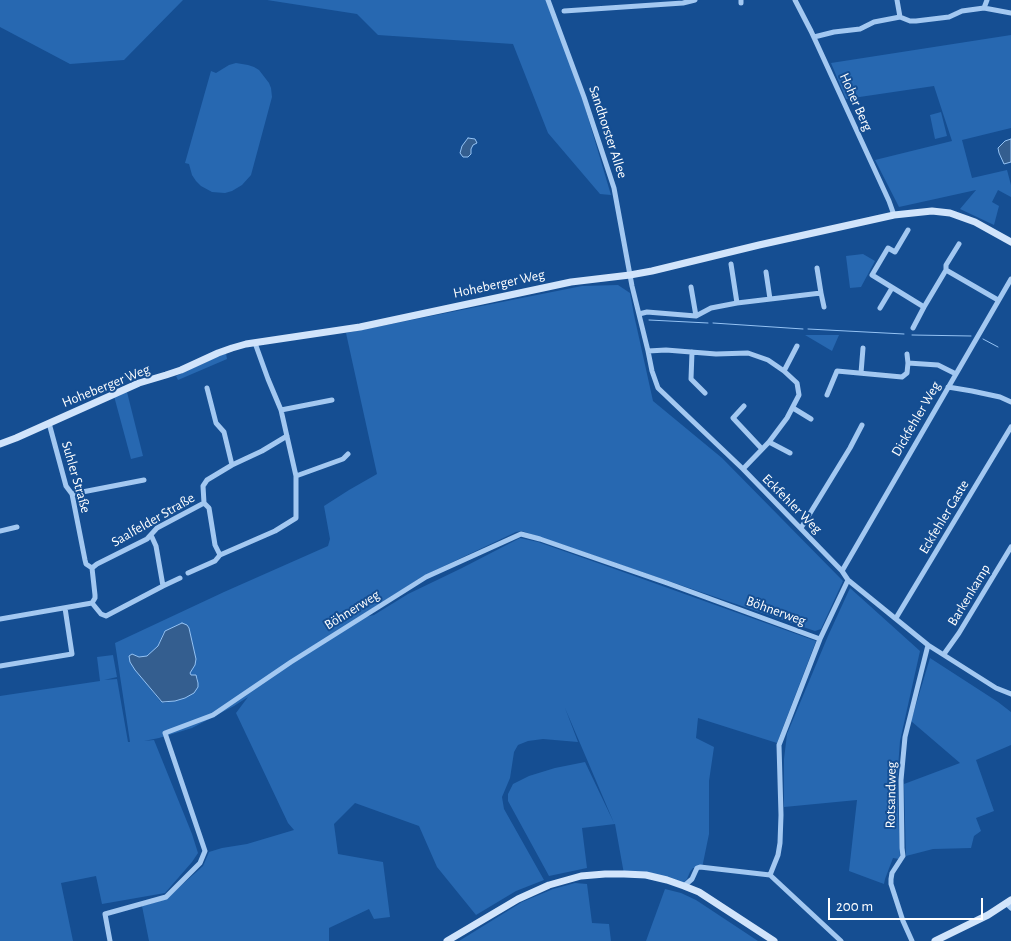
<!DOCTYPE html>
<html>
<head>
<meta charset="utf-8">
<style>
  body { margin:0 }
  #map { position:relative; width:1011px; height:941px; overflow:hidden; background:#154e92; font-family:"Alegreya Sans",sans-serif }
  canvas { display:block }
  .scale { position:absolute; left:828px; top:898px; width:155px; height:22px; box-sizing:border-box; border:2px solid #fff; border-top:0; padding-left:6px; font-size:15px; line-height:18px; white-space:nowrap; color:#fff; -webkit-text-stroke:4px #154e92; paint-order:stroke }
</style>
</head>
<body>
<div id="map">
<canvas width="1011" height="941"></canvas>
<div class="scale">200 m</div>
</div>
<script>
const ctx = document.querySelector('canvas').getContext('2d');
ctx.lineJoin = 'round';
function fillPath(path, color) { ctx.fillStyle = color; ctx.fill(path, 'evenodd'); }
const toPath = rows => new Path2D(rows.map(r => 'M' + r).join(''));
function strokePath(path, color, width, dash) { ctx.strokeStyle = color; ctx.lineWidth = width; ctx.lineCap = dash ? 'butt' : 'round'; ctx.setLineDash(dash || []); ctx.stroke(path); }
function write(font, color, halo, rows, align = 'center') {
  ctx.font = font + ' "Alegreya Sans",sans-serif'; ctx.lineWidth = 4; ctx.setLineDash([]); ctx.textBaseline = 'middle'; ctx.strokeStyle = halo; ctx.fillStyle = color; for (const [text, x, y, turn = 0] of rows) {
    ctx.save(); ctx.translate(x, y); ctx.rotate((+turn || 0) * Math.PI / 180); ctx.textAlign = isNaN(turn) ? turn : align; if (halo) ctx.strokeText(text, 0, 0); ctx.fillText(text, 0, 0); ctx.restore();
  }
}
fillPath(toPath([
  [0,0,183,0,124,60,70,64,0,27],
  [267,0,548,0,584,104,611,195,600,194,548,133,513,44,378,35,357,14],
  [1011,35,1011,128,962,140,972,178,1007,170,1011,185,1011,197,998,190,992,202,999,206,994,225,960,209,976,190,899,207,875,160,952,141,934,86,846,99,831,63],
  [236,63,248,65,254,67,259,70,269,83,271,88,272,97,251,175,242,185,232,191,225,193,212,192,201,186,196,181,192,175,189,164,185,163,211,71,216,73,229,65],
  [941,112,947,136,935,139,930,115],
  [863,254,875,261,861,287,850,288,846,256],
  [618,285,630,293,634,315,653,401,722,458,843,581,821,629,815,631,522,531,516,532,423,576,356,619,374,615,408,594,462,568,520,538,538,542,612,568,816,641,777,743,698,718,696,738,714,747,709,781,709,834,702,868,693,868,690,872,687,879,681,886,624,874,615,824,582,828,587,868,549,876,508,801,508,794,513,784,529,776,555,768,585,762,614,823,565,708,578,742,543,739,528,741,518,745,514,752,510,778,502,797,504,809,544,880,516,891,476,915,437,867,419,826,355,803,334,824,338,854,383,862,390,917,374,919,369,909,329,928,329,941,149,941,142,906,166,899,203,866,209,852,222,848,247,844,294,830,288,823,236,713,248,697,234,706,192,728,159,738,144,741,154,740,192,834,198,853,192,862,165,893,102,904,96,876,61,883,73,941,0,941,0,696,100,681,97,657,113,655,117,677,104,680,117,679,128,742,130,742,115,643,224,592,328,546,330,539,324,506,349,490,377,474,346,333,582,286],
  [179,624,189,628,196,659,195,665,190,672,191,675,195,675,198,679,198,687,185,698,165,703,160,701,130,662,132,654,139,657,147,656,152,653,158,646,163,633],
  [805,335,839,335,832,351],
  [226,353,227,359,178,380,176,376],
  [126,388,143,456,131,459,114,396],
  [850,588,920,651,900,741,897,782,900,856,899,859,893,858,885,879,884,884,849,871,857,800,784,807,784,759,787,734,828,636],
  [930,658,998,702,1011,712,1011,745,976,760,994,811,976,818,981,831,974,836,971,848,933,849,906,856,904,784,960,763,911,721],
  [575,883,587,884,592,923,609,924,611,941,459,941,522,902,553,889],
  [665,889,681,893,696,900,758,941,646,941]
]), '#2768b1');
const water = toPath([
  [468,138,475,139,477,143,473,145,471,149,471,154,468,157,463,157,460,153,462,146,468,138],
  [1011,139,1011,162,1004,164,999,153,998,148,1005,141,1011,139],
  [182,623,187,625,189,628,196,659,195,665,190,673,191,675,196,675,198,683,198,687,194,693,185,698,175,701,162,702,135,670,130,662,129,656,132,654,139,657,147,656,158,646,165,631,182,623]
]);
fillPath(water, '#345e8f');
strokePath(water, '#95c3f4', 1);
strokePath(toPath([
  [649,320,708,323],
  [713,323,803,329],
  [808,329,904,334],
  [912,335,971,336],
  [983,339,998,347]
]), '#95c3f4', 1);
strokePath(toPath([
  [548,0,584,97,614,188,632,286,648,351,652,371,658,388,743,469,842,571,848,580,928,645,996,688,1011,694],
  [741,0,741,3],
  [795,0,811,31,889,201,894,215],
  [897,0,900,17],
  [984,8,1011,13],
  [564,11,683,3,695,0],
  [814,37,834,32,860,29,874,22,900,17,910,21,916,21,949,17,962,11,984,8,987,0],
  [908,230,895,252,888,248,872,275,924,307,946,270,998,300],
  [731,264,737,303],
  [817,268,821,293],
  [946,270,946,265,959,244],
  [766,272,770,299],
  [691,287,696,316],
  [880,308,892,288],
  [639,314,647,312,696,316,711,308,737,303,821,293,824,307],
  [913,328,924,307],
  [648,351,666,350,716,354,748,353,768,360,784,371,797,383,799,395,787,418,769,442,743,469],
  [692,352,691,379,705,393],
  [907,354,908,363],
  [784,371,797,346],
  [861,373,863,348],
  [948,387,972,391,1000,397,1011,402],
  [207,388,216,423,224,432,232,465,262,451,287,436],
  [827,395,837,371,902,377,907,373,908,363,938,365,956,374],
  [744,406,733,418,762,449],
  [793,408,811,419],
  [281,410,332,400],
  [49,423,66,486,72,494,85,560,86,564,92,568,95,595,95,598,92,603,101,614,106,616,163,586,156,546,151,535],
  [769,442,790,453],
  [296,476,343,459,348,454],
  [72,494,144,480],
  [204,503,209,508,215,545,220,555],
  [801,528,850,448,862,425],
  [0,531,17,527],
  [92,568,97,564,147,539,157,528,204,503,203,486,207,480,232,465],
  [842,571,1011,279],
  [188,573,215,561,220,555,275,531,296,518,296,476,281,410,268,379,255,343],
  [163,586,180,578],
  [896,618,1011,427],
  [0,619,92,603],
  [944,654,959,633,1011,547],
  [0,666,72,654,65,608],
  [770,875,778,855,780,843,781,815,779,745,820,639,848,580],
  [684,886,692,879,697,868,700,867,770,875,841,941],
  [1007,904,1011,908],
  [110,941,105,914,166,897,200,863,205,851,165,733,213,715,291,662,426,577,521,534,540,539,667,583,820,639],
  [912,941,903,921,891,884,891,879,892,873,903,856,902,848,901,780,905,737,928,645]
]), '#a3c8f1', 5);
strokePath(toPath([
  [0,444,16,438,139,383,166,375,181,370,218,353,232,348,246,344,360,327,571,282,630,275,652,271,759,245,894,215,932,211,950,213,975,222,1011,242],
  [447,941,518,899,549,885,581,876,605,874,624,874,646,875,667,880,684,886,699,892,774,941],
  [935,941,988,915,1011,900]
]), '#d1e4fb', 7);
write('14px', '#fff', '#154e92', [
  ["Hoher Berg",856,102,66],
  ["Sandhorster Allee",608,132,72],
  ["Hoheberger Weg",499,284,-12],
  ["Hoheberger Weg",106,386,-22],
  ["Dickfehler Weg",916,419,-60],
  ["Suhler Straße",76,477,74],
  ["Eckfehler Weg",792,504,45],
  ["Eckfehler Gaste",944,517,-59],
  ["Saalfelder Straße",153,520,-30],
  ["Barkenkamp",969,595,-59],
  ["Böhnerweg",352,610,-32],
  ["Böhnerweg",776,611,20],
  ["Rotsandweg",891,795,-89]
]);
</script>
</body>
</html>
